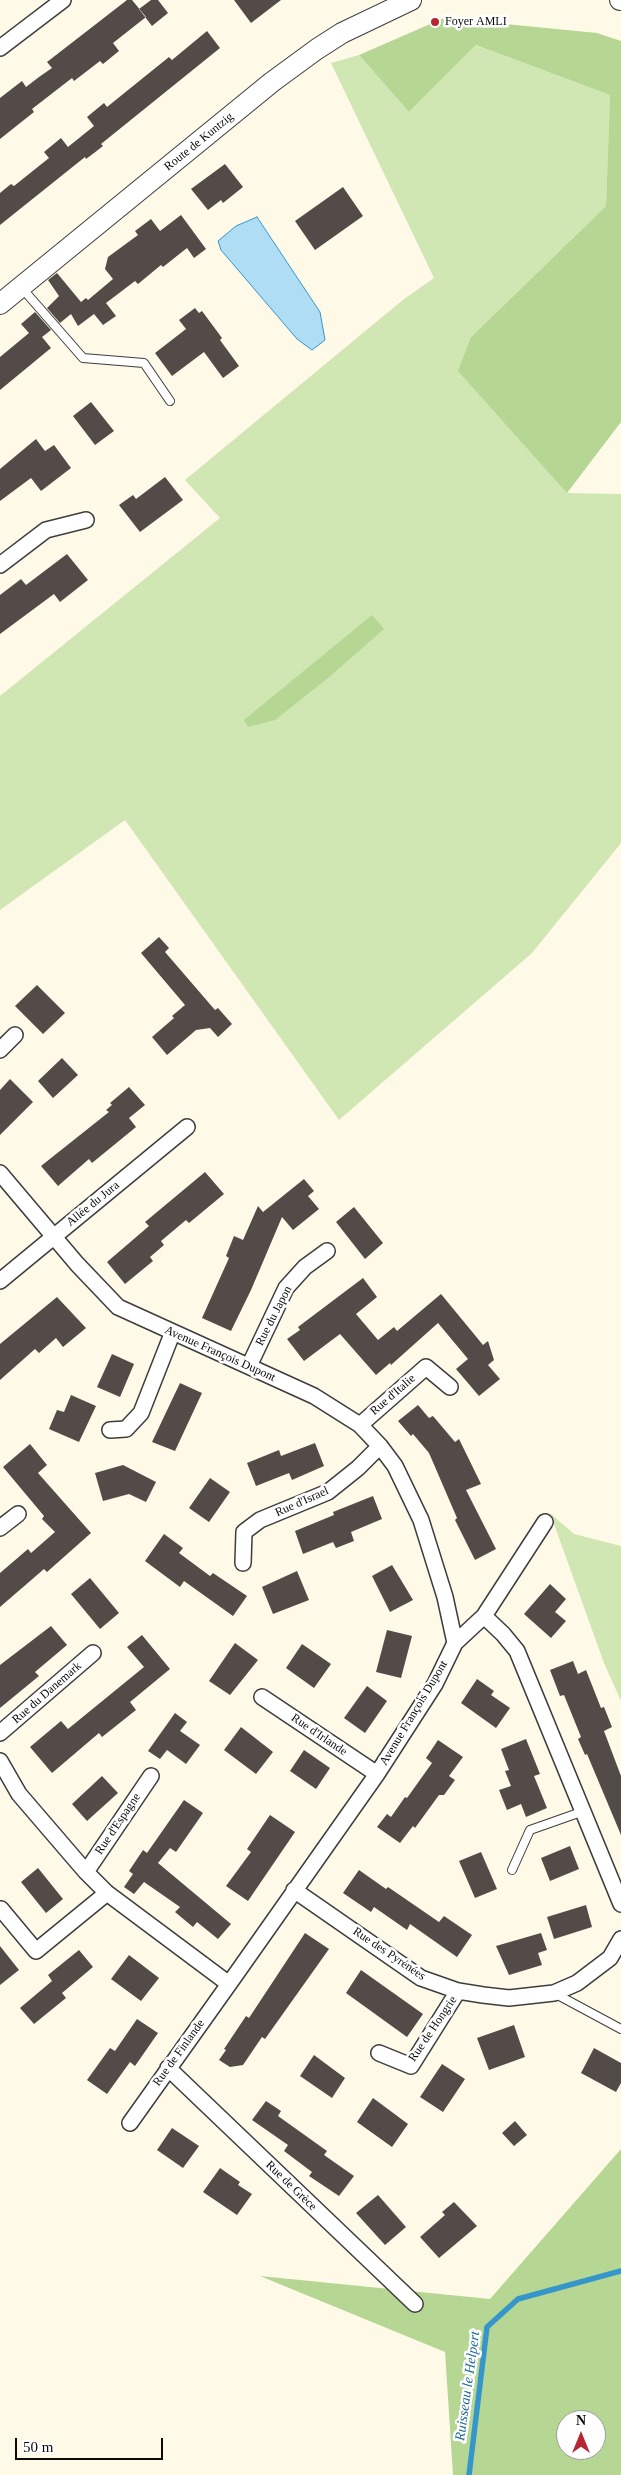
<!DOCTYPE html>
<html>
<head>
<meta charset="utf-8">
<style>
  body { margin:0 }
  #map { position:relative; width:621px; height:2475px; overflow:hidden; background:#fff9e8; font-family:Georgia,serif }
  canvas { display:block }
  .north { position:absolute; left:556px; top:2410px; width:50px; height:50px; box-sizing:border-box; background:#fff; border:1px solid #9d9d9d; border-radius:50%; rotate:0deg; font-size:14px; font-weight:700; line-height:20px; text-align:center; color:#0a0a0a }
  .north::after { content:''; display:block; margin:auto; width:18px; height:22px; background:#b62633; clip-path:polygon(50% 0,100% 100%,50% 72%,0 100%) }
  .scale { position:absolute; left:15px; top:2438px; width:148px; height:22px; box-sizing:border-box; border:2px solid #0a0a0a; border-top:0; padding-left:6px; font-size:15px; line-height:18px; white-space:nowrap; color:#0a0a0a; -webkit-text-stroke:4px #fff; paint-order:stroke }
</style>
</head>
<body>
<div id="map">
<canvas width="621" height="2475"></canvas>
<div class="north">N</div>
<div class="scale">50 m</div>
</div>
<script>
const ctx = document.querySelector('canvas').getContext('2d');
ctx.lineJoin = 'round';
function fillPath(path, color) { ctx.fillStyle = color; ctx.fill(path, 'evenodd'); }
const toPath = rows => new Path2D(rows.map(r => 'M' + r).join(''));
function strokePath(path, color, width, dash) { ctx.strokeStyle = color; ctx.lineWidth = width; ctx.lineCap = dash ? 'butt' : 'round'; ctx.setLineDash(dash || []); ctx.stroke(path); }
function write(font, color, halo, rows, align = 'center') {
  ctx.font = font + ' Georgia,serif'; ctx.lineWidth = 5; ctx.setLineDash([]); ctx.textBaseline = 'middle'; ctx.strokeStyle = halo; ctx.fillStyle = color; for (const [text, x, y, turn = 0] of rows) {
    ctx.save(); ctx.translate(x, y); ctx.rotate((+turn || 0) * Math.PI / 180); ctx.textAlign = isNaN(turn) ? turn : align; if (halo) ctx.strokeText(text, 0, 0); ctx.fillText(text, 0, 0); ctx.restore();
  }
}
fillPath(toPath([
  [476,45,610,95,606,206,471,337,567,493,621,494,621,843,532,953,339,1120,125,820,0,910,0,696,220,518,185,480,404,299,434,278,331,63,359,55,409,112],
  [550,1513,574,1534,621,1546,621,1701,604,1663]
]), '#d0e7b3');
fillPath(toPath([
  [444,18,597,33,621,41,621,422,567,493,458,371,471,337,606,206,610,95,476,45,409,112,359,55],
  [372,615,384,629,328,678,275,720,248,727,244,720],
  [621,2149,621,2475,453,2475,445,2352,260,2276,490,2299],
  [566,2420,596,2420,596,2450,566,2450]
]), '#b5d793');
const water = toPath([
  [257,217,320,312,325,340,312,350,297,339,221,250,218,241,236,226,257,217]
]);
fillPath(water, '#aeddf4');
strokePath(water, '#3696ca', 1);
strokePath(toPath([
  [469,2475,487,2327,518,2299,621,2271]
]), '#3696ca', 5.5);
fillPath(toPath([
  [127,0,132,0,146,17,113,43,119,51,103,64,100,61,74,81,72,78,32,109,34,112,0,139,0,98,22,81,26,87,39,77,52,68,47,62],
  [151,0,158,0,168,13,152,26,139,9],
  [234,0,281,0,251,23],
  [207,31,220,48,101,144,103,146,94,153,86,159,85,157,0,225,0,193,11,184,14,186,49,158,44,152,61,138,68,147,94,126,87,117,104,103,107,107,169,57,172,60],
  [225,164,243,187,223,203,221,200,208,210,191,189],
  [343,187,363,216,315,250,295,221],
  [181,215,206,249,194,258,187,248,163,267,161,265,138,284,135,281,106,303,116,316,103,325,94,314,78,326,71,314,60,323,47,308,59,296,48,280,57,273,81,302,86,298,88,300,113,279,105,269,108,257,138,235,135,231,151,219,160,231],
  [195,308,199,313,202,311,222,338,220,340,239,366,223,378,204,352,172,376,155,353,186,329,179,320],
  [35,312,51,330,42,337,51,348,0,390,0,357,29,333,21,324],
  [91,402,114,431,95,445,73,416],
  [36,439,45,451,54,445,71,468,41,491,31,478,0,501,0,469],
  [165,477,183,500,140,532,119,505,133,495,136,499],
  [67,554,88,580,60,602,54,594,0,634,0,595,21,579,26,585],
  [159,937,169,948,165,952,215,1010,218,1008,232,1024,218,1037,210,1028,196,1030,167,1055,152,1037,174,1018,172,1016,185,1005,141,953],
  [37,985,65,1013,43,1034,15,1006],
  [62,1058,78,1075,53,1098,38,1081],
  [10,1079,33,1102,0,1135,0,1090],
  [129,1087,145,1105,129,1118,136,1127,92,1163,89,1159,58,1186,41,1166,109,1112,106,1110,112,1105,110,1103],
  [205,1172,224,1194,189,1223,186,1220,161,1241,164,1245,150,1257,153,1261,125,1284,107,1262,149,1226,145,1222],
  [304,1179,314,1191,308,1196,319,1209,293,1230,282,1217,251,1290,231,1331,202,1318,229,1258,226,1256,234,1236,243,1240,258,1206,263,1212],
  [354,1207,383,1243,365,1259,336,1222],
  [363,1278,377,1297,356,1314,378,1340,394,1327,397,1331,441,1294,483,1345,488,1341,494,1360,488,1365,500,1379,479,1396,456,1369,468,1359,438,1323,391,1365,390,1363,376,1375,340,1334,304,1361,287,1339,300,1330,298,1327],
  [57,1297,86,1328,63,1347,56,1338,39,1353,35,1349,0,1380,0,1344],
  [112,1354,134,1364,120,1397,97,1387],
  [180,1383,202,1393,175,1451,152,1442],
  [71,1395,96,1406,79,1442,49,1429,57,1410,64,1412],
  [418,1405,429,1418,433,1416,455,1442,459,1439,481,1484,466,1490,496,1549,475,1560,455,1520,457,1518,429,1453,413,1434,411,1436,398,1421],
  [315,1443,324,1466,292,1480,289,1473,256,1486,247,1463,279,1450,281,1456],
  [30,1444,47,1465,38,1473,91,1533,47,1572,44,1569,0,1607,0,1573,28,1549,31,1553,55,1532,42,1519,44,1516,3,1467],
  [123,1465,156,1482,146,1502,129,1494,103,1501,95,1473],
  [210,1478,230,1492,209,1522,189,1508],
  [373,1496,382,1519,351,1532,354,1541,336,1548,333,1542,303,1554,295,1531,334,1515,333,1512],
  [164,1534,183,1548,179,1553,210,1576,213,1573,247,1596,233,1616,184,1581,180,1587,145,1561],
  [392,1565,413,1600,390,1612,372,1576],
  [297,1571,309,1600,273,1614,262,1587],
  [90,1578,119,1613,100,1629,71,1594],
  [550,1584,566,1599,555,1612,566,1621,551,1638,524,1614],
  [51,1626,67,1645,35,1672,39,1676,0,1708,0,1665],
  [387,1630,412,1636,401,1678,376,1672],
  [142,1635,170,1669,130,1702,136,1710,102,1737,99,1733,52,1773,30,1747,61,1721,68,1729,144,1667,127,1647],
  [235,1643,258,1660,230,1695,209,1681],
  [302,1644,331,1664,314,1688,286,1668],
  [573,1661,578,1674,586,1670,601,1708,604,1707,612,1727,604,1731,621,1776,621,1835,587,1754,585,1755,578,1739,581,1737,564,1695,560,1696,550,1670],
  [477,1679,494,1691,491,1695,510,1708,496,1728,461,1703],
  [367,1686,387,1701,365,1733,344,1718],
  [175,1713,187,1722,180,1731,200,1745,186,1764,167,1750,160,1759,148,1751],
  [241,1727,273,1752,256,1774,224,1750],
  [526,1739,540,1774,534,1776,547,1808,526,1817,521,1804,507,1810,499,1790,511,1786,505,1771,509,1770,501,1749],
  [438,1740,463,1757,449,1776,455,1780,444,1795,439,1795,415,1828,413,1826,400,1843,377,1827,387,1814,391,1817,405,1797,407,1798,432,1763,426,1758],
  [304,1750,330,1768,316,1789,290,1771],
  [102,1776,118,1793,87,1821,72,1804],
  [184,1800,203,1813,176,1852,170,1848,158,1863,231,1924,218,1939,197,1922,193,1927,175,1912,180,1907,144,1882,134,1894,124,1887,133,1874,129,1871,143,1850,147,1853],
  [270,1815,295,1832,248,1901,226,1886,251,1852,247,1849],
  [570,1846,579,1869,550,1881,541,1858],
  [481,1852,497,1889,475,1898,459,1861],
  [38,1868,63,1899,46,1913,21,1882],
  [359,1870,386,1889,388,1887,439,1922,444,1916,472,1935,457,1957,410,1924,407,1930,374,1907,371,1912,343,1893],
  [586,1905,592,1927,554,1939,547,1917],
  [305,1933,329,1949,265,2039,262,2037,243,2065,230,2067,219,2060,226,2050,224,2049,246,2016,249,2018],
  [541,1933,547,1950,538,1953,542,1965,509,1975,496,1946],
  [0,1946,19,1970,0,1985],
  [79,1950,93,1967,62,1993,66,1998,34,2024,20,2008,52,1981,48,1975],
  [129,1955,159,1978,141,2001,111,1979],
  [361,1970,423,2014,407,2037,346,1993],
  [137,2019,158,2033,135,2066,130,2062,107,2094,87,2080,110,2048,115,2051],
  [514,2025,525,2057,489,2070,477,2038],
  [594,2048,621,2063,621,2083,616,2092,581,2073],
  [314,2055,345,2078,332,2098,300,2076],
  [442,2064,465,2079,443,2112,420,2097],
  [373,2098,408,2124,392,2147,357,2122],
  [266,2101,281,2111,278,2116,327,2151,324,2155,354,2176,339,2196,309,2176,312,2172,284,2151,288,2145,252,2120],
  [515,2121,527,2135,514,2146,502,2133],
  [172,2128,199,2146,183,2168,157,2150],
  [220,2168,240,2182,238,2185,252,2194,237,2215,203,2192],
  [378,2195,406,2227,385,2245,356,2213],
  [454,2202,477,2226,439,2258,420,2237,445,2215,442,2212]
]), '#524b47');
const service = toPath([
  [21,287,83,358,144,363,170,401],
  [512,1870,530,1830,584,1811],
  [554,1993,621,2029]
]);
const minor = toPath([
  [0,48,63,0],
  [0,565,46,530,86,520],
  [0,1050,15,1035],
  [0,1173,77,1264,118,1307,314,1396,360,1425,380,1446,395,1466,421,1520,445,1597,455,1643,435,1684,377,1774,229,1984,107,1893,86,1872,19,1794,0,1761],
  [0,1281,187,1127],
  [249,1366,286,1288,305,1267,327,1251],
  [360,1425,426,1367,450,1387],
  [110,1430,126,1429,141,1413,172,1334],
  [0,1528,18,1514],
  [243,1563,244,1532,260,1520,328,1492,358,1468,380,1446],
  [484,1616,545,1522],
  [455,1643,484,1616,503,1634,517,1651,621,1904],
  [262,1697,377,1774],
  [0,1733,93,1653],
  [86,1872,151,1776],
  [294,1890,421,1978,458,1991,483,1995,509,1998,554,1993,577,1983,610,1958,621,1939],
  [1,1909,36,1951,107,1893],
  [379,2053,411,2066,458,1991],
  [168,2068,415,2304],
  [130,2123,229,1984]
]);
const tertiary = toPath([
  [620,0,621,0],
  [0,304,272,82,317,49,342,33,411,0]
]);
strokePath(service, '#3d3d3d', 10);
strokePath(minor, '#3d3d3d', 18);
strokePath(tertiary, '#3d3d3d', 22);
strokePath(service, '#fff', 8);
strokePath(minor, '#fff', 15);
strokePath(tertiary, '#fff', 20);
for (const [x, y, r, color] of [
  [435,22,5,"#b62633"]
]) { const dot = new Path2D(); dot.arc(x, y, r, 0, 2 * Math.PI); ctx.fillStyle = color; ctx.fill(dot); strokePath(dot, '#fff', 2); }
write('12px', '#0a0a0a', '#fff', [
  ["Foyer AMLI",445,22]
], 'left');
write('12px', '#0a0a0a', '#fff', [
  ["Route de Kuntzig",199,142,-39],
  ["Allée du Jura",93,1204,-39],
  ["Rue du Japon",274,1316,-63],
  ["Avenue François Dupont",220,1354,24],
  ["Rue d'Italie",393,1395,-41],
  ["Rue d'Israel",302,1502,-24],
  ["Rue du Danemark",47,1693,-41],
  ["Avenue François Dupont",414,1713,-59],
  ["Rue d'Irlande",319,1735,34],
  ["Rue d'Espagne",118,1824,-56],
  ["Rue des Pyrénées",389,1954,34],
  ["Rue de Hongrie",433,2029,-56],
  ["Rue de Finlande",179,2053,-54],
  ["Rue de Grèce",291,2186,44]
]);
write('italic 14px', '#176698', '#fff', [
  ["Ruisseau le Helpert",468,2386,-82]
]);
</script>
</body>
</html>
